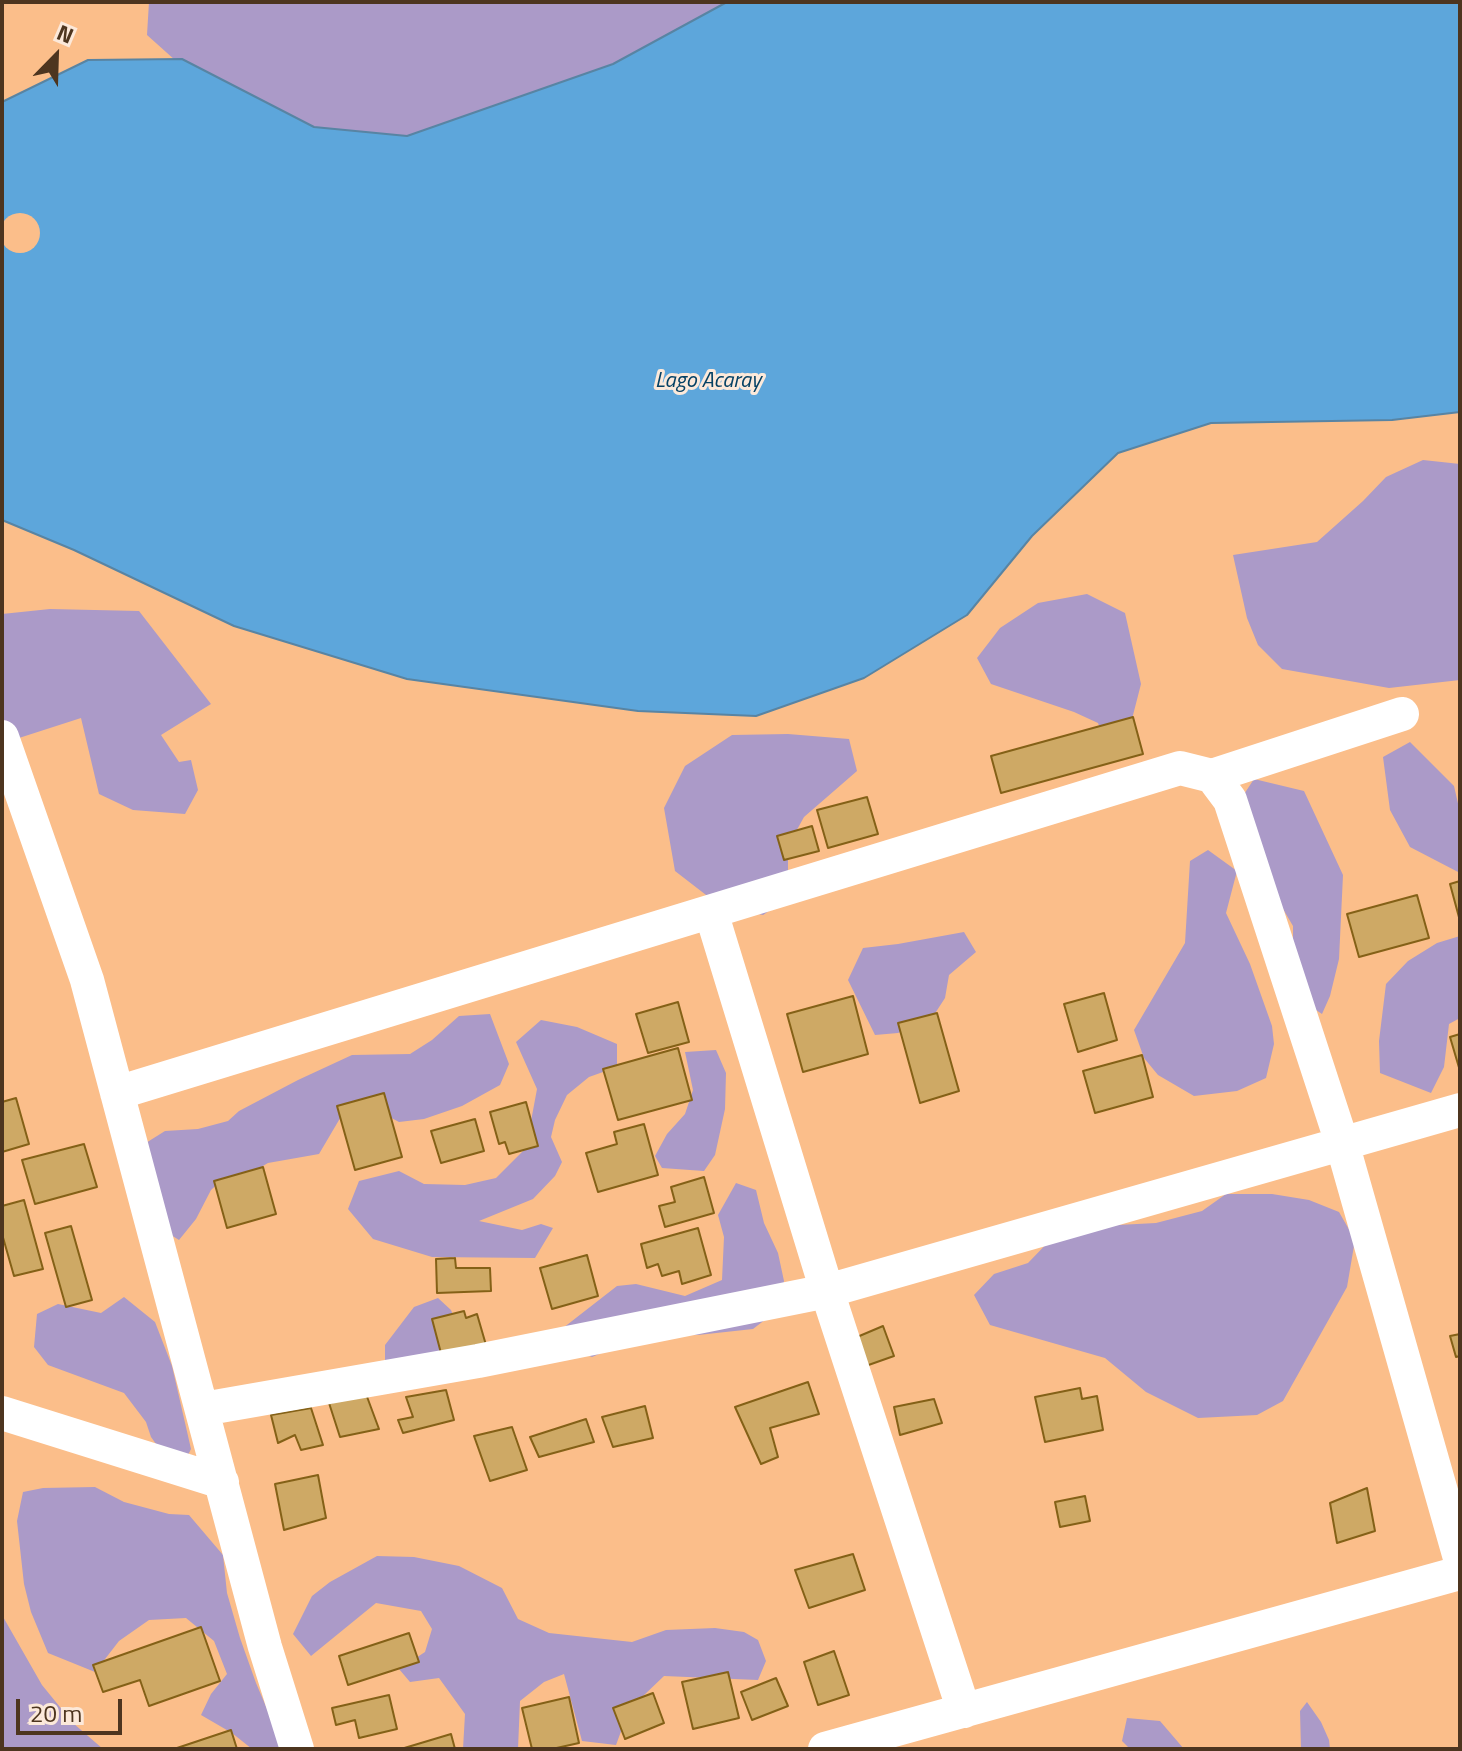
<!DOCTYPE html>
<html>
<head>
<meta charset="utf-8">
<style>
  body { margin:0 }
  #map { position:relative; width:1462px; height:1751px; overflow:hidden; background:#fbbe8a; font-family:"Titillium Web",sans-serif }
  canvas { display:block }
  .frame { position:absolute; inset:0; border:4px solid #4d351f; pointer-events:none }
  .north { position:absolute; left:16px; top:16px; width:80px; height:80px; -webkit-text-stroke:6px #fce9da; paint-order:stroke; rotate:23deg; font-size:22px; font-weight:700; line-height:32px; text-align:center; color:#4d351f }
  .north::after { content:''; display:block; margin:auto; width:28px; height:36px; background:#4d351f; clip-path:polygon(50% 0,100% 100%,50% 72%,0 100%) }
  .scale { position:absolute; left:16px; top:1699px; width:106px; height:36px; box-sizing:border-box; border:4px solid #4d351f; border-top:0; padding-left:10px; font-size:24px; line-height:28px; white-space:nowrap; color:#4d351f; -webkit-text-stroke:6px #fce9da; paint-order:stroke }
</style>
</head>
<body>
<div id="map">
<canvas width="1462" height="1751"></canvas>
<div class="frame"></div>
<div class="north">N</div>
<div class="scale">20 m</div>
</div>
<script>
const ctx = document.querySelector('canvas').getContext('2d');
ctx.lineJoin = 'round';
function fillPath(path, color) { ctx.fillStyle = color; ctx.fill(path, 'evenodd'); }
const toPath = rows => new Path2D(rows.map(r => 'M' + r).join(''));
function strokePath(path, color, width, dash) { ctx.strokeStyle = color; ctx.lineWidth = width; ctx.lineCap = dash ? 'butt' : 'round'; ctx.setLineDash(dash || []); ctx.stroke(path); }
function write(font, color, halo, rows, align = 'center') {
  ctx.font = font + ' "Titillium Web",sans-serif'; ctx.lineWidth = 6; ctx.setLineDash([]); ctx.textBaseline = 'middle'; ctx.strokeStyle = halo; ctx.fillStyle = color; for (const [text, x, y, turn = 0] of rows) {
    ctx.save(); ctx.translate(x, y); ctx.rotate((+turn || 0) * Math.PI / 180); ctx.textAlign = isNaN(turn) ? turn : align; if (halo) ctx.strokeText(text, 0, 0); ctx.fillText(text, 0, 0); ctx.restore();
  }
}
fillPath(toPath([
  [149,2,807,2,397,156,214,95,147,35],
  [1423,460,1460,464,1460,680,1389,688,1282,669,1258,645,1247,618,1233,555,1317,542,1363,501,1386,477],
  [1087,594,1125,613,1141,684,1132,719,1101,731,1098,723,1074,712,991,684,977,658,1000,628,1038,603],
  [50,609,139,611,211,704,161,735,179,762,191,760,198,790,185,814,133,810,99,794,81,718,19,738,2,747,2,614],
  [788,734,849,739,857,771,804,817,788,846,788,898,763,915,719,905,675,871,664,808,685,766,732,735],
  [1410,742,1454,786,1460,812,1460,873,1410,847,1390,810,1383,757],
  [1254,779,1304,791,1343,875,1339,959,1330,996,1322,1014,1307,1004,1293,966,1293,926,1229,817],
  [1208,850,1237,871,1226,913,1250,964,1272,1026,1274,1044,1266,1078,1237,1091,1194,1096,1158,1075,1144,1058,1134,1030,1185,943,1190,861],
  [964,932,976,952,949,975,945,998,932,1018,898,1033,875,1035,848,980,863,948,898,944],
  [1460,936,1460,1018,1449,1024,1444,1067,1431,1093,1380,1073,1379,1041,1386,984,1408,961,1437,943],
  [490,1014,509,1064,500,1085,462,1106,424,1119,399,1122,371,1107,349,1103,319,1154,268,1163,249,1174,223,1179,211,1190,196,1219,179,1240,152,1223,141,1146,165,1131,198,1129,228,1121,239,1111,298,1080,352,1055,410,1054,432,1040,459,1016],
  [541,1020,577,1027,617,1044,617,1067,589,1077,567,1095,555,1120,551,1137,562,1162,555,1176,533,1199,479,1221,522,1230,541,1224,553,1228,535,1258,432,1257,373,1239,348,1209,359,1181,399,1171,424,1184,465,1185,496,1178,526,1148,537,1089,516,1042],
  [716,1050,726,1073,725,1109,715,1155,704,1171,662,1168,655,1156,667,1134,685,1114,693,1090,685,1052],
  [736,1183,756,1190,764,1223,778,1253,784,1281,779,1309,753,1329,698,1335,641,1336,592,1357,561,1345,563,1328,617,1286,636,1284,685,1296,722,1280,724,1237,718,1215],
  [1226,1194,1272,1194,1309,1200,1339,1212,1355,1240,1347,1287,1283,1401,1257,1415,1198,1418,1146,1392,1105,1358,990,1325,974,1295,994,1274,1028,1263,1056,1234,1099,1226,1156,1223,1202,1211],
  [124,1297,155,1322,172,1366,191,1449,184,1463,164,1455,151,1437,146,1422,124,1393,48,1365,34,1347,37,1314,58,1304,101,1313],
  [438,1298,451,1310,456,1323,461,1354,385,1371,385,1345,414,1307],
  [95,1487,124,1502,169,1514,189,1515,223,1555,227,1593,240,1638,256,1683,284,1749,252,1749,232,1733,201,1715,211,1694,227,1674,214,1641,186,1618,149,1620,119,1641,95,1672,48,1653,31,1612,24,1584,17,1521,23,1492,43,1488],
  [377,1556,414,1557,459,1566,502,1588,518,1619,549,1633,632,1642,666,1630,715,1628,744,1632,758,1640,766,1661,758,1680,664,1676,641,1698,627,1715,616,1745,582,1741,564,1674,544,1682,520,1701,518,1749,463,1749,465,1714,439,1678,410,1682,399,1669,425,1652,432,1629,421,1611,376,1603,311,1656,293,1634,312,1596,330,1582],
  [2,1615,42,1685,73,1723,103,1749,2,1749],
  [1307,1702,1321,1722,1329,1740,1330,1749,1301,1749,1300,1711],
  [1127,1718,1160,1721,1184,1749,1130,1749,1122,1741]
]), '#ab9ac8');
const water = toPath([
  [727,2,1460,2,1460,412,1392,420,1211,423,1118,453,1032,536,967,615,864,678,756,716,638,711,407,679,234,626,74,550,2,520,2,102,88,60,182,59,314,127,407,136,613,64,727,2]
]);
fillPath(water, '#5da6db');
strokePath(water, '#5884a3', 2);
fillPath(toPath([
  '0 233a20 20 0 1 1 40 0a20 20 0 1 1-40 0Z'
]), '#fbbe8a');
const building = toPath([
  [1133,717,1143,754,1001,793,991,756,1133,717],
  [867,797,878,834,828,848,817,810,867,797],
  [812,826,819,851,784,860,777,836,812,826],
  [1460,881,1460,921,1450,884,1460,881],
  [1417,895,1429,938,1359,957,1347,914,1417,895],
  [1104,993,1117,1040,1078,1052,1064,1004,1104,993],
  [853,996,868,1054,803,1072,787,1014,853,996],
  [678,1002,689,1042,648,1053,636,1014,678,1002],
  [937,1013,959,1091,920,1103,898,1023,937,1013],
  [1460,1034,1460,1071,1450,1037,1460,1034],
  [678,1048,692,1100,618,1120,603,1069,678,1048],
  [1142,1055,1153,1097,1095,1113,1083,1071,1142,1055],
  [384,1093,402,1157,355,1170,337,1106,384,1093],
  [16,1098,29,1144,2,1152,2,1102,16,1098],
  [526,1102,538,1146,509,1154,505,1142,499,1144,490,1112,526,1102],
  [475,1119,484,1151,441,1163,431,1131,475,1119],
  [644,1124,658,1175,598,1192,586,1153,617,1144,614,1132,644,1124],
  [84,1144,97,1187,35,1204,22,1160,84,1144],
  [263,1167,276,1214,227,1228,214,1181,263,1167],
  [704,1177,714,1213,665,1227,659,1206,675,1202,671,1187,704,1177],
  [24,1200,43,1269,14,1276,2,1234,2,1206,24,1200],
  [71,1226,92,1300,66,1307,45,1233,71,1226],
  [698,1228,711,1275,682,1284,679,1271,662,1276,658,1264,647,1268,641,1244,698,1228],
  [587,1255,598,1296,552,1309,540,1268,587,1255],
  [455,1258,456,1268,490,1268,491,1291,437,1293,436,1259,455,1258],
  [464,1311,466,1318,477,1314,486,1345,442,1357,432,1319,464,1311],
  [883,1326,894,1356,860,1368,850,1340,883,1326],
  [1460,1334,1460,1356,1456,1357,1450,1336,1460,1334],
  [808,1382,819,1414,770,1428,778,1457,761,1464,735,1407,808,1382],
  [1080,1388,1082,1399,1097,1396,1103,1430,1045,1442,1035,1397,1080,1388],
  [446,1390,454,1420,403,1433,398,1420,413,1417,406,1397,446,1390],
  [366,1394,379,1429,340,1437,329,1403,366,1394],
  [934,1399,942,1423,900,1435,894,1407,934,1399],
  [645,1406,653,1438,613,1447,602,1417,645,1406],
  [311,1408,323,1445,301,1450,295,1435,278,1443,271,1415,311,1408],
  [586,1419,594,1442,539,1457,530,1437,586,1419],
  [512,1427,527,1470,490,1481,474,1436,512,1427],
  [318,1475,326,1518,284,1530,275,1484,318,1475],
  [1367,1488,1375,1531,1337,1543,1330,1503,1367,1488],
  [1085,1496,1090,1521,1060,1527,1055,1502,1085,1496],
  [853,1554,865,1590,809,1608,795,1570,853,1554],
  [201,1627,220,1681,149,1706,140,1680,103,1692,93,1665,201,1627],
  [409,1633,419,1662,348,1685,339,1656,409,1633],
  [834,1651,849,1695,818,1705,804,1662,834,1651],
  [728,1672,739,1718,693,1729,682,1682,728,1672],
  [776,1678,788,1706,752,1720,741,1692,776,1678],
  [653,1693,664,1723,625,1739,613,1708,653,1693],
  [389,1695,397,1729,359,1738,355,1720,336,1725,332,1708,389,1695],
  [569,1697,579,1743,552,1749,532,1749,522,1708,569,1697],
  [231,1730,237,1749,174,1749,231,1730],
  [451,1734,455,1749,401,1749,451,1734]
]);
fillPath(building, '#cea965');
strokePath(building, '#846117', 2);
strokePath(toPath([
  [2,737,87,980,265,1647,297,1749],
  [1212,776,1402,714],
  [711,912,827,1291,964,1711],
  [117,1093,1180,768,1212,776,1230,800,1342,1143,1460,1558],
  [203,1409,478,1361,827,1291,1460,1110],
  [2,1413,222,1482],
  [825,1749,1460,1573]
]), '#fff', 34);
write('italic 22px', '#054164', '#fce9da', [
  ["Lago Acaray",708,382]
]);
</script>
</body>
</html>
